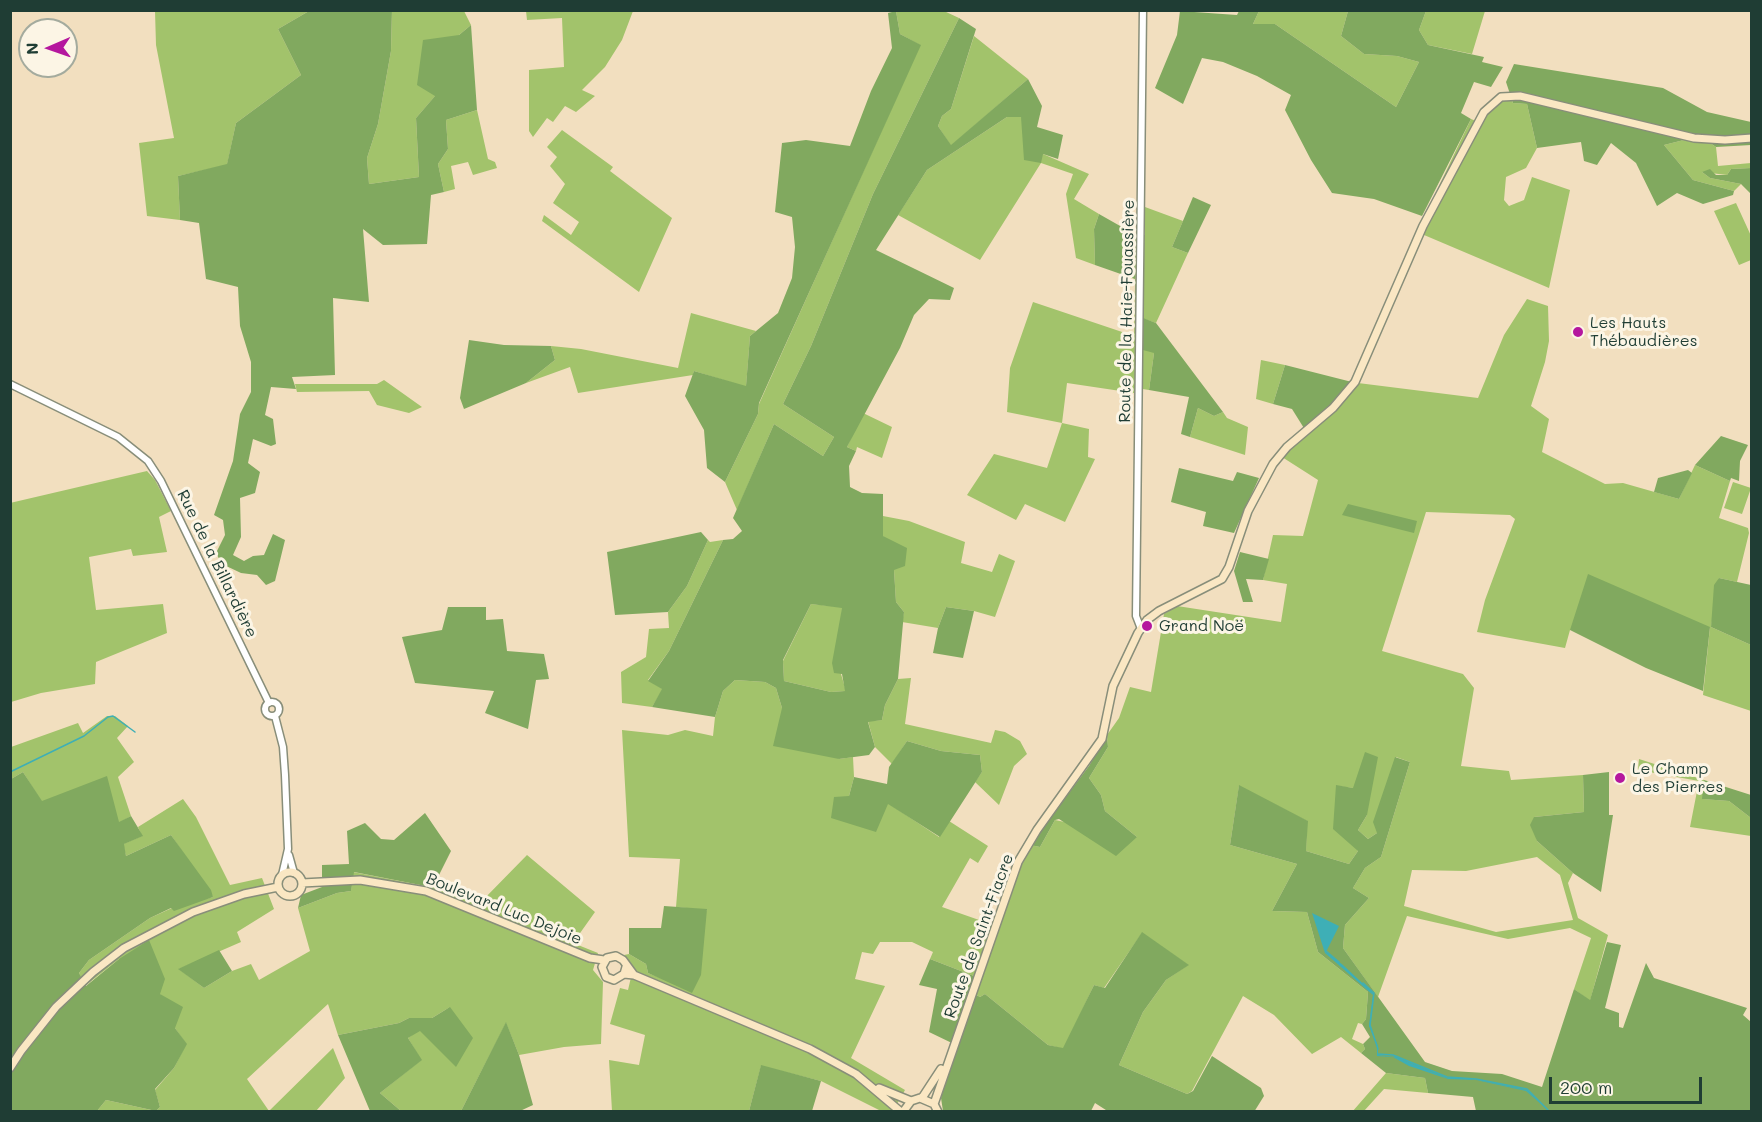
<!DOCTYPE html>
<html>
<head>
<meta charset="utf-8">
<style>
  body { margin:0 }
  #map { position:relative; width:1762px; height:1122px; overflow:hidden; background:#f2dfbf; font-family:Mali,sans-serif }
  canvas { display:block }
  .frame { position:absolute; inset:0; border:12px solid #1f3d34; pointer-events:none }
  .north { position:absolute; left:18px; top:18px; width:60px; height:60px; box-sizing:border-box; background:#fcf5e5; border:2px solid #a4ab9e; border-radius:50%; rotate:268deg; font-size:16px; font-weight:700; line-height:24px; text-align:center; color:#1f3d34 }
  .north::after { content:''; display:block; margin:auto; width:21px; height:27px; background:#b5179e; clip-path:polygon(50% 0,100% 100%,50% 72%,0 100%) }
  .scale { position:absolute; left:1549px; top:1077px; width:153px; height:27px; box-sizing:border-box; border:3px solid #1f3d34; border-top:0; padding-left:8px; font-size:18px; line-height:21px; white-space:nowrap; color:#1f3d34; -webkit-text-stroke:4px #fcf5e5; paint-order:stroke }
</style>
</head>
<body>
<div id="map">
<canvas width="1762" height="1122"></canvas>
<div class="frame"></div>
<div class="north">N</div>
<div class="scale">200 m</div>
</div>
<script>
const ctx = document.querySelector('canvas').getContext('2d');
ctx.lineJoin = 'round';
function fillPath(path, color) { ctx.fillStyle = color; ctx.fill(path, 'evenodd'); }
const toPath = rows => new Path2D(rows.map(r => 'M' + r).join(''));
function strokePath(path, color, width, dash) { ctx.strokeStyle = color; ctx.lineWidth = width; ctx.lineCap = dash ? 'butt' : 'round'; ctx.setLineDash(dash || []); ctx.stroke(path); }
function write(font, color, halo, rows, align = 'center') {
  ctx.font = font + ' Mali,sans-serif'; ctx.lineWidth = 6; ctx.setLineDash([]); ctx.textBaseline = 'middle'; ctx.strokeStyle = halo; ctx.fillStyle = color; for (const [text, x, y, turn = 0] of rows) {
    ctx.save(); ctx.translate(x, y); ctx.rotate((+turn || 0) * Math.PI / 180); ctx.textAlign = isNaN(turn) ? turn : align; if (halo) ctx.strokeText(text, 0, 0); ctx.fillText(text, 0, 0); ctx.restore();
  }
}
fillPath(toPath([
  [155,11,309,11,278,29,301,75,236,123,227,165,178,176,180,220,147,216,139,143,174,138,156,45],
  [392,11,464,11,471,25,459,35,436,95,416,118,419,177,369,184,367,158,378,124,391,51],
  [526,11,633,11,622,40,605,67,582,90,595,96,576,112,565,106,553,122,547,118,533,137,529,131,529,70,564,67,562,18,527,20],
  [896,11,944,11,959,18,873,194,811,346,783,404,834,437,823,456,774,424,737,510,725,482,758,414,759,404,920,45,900,34],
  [1259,11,1348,11,1341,36,1364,54,1397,56,1419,62,1396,107,1275,24,1253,24],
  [1426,11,1485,11,1472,54,1428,45,1419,30],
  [974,36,1028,79,951,146,938,126,942,116,951,109],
  [1511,98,1513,103,1527,104,1537,148,1526,168,1506,177,1504,200,1509,206,1524,200,1532,177,1570,190,1549,288,1417,232,1471,119,1481,123,1494,104],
  [477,110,488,159,495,162,497,168,473,175,468,162,451,166,455,189,444,192,438,164,448,149,446,120],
  [1007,117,1021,117,1043,154,1089,174,1074,199,1099,214,1094,229,1095,265,1076,258,1066,194,1073,174,1041,163,980,260,898,215,927,170],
  [562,130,613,167,610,171,672,218,639,292,542,221,544,215,571,235,579,222,553,203,565,184,550,166,557,157,547,147],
  [1700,136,1716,147,1718,166,1751,163,1751,168,1731,169,1727,175,1702,172,1710,178,1741,184,1734,191,1693,180,1664,145],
  [1736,203,1752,238,1751,260,1739,265,1714,211],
  [1145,207,1183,221,1172,247,1188,253,1156,323,1144,319,1154,353,1149,390,1136,388,1134,393,1067,383,1062,423,1089,429,1088,457,1095,459,1065,522,1025,504,1016,520,967,495,994,454,1047,468,1062,423,1007,412,1010,368,1033,302,1134,336,1136,235,1145,235],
  [1527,299,1548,306,1549,341,1545,362,1531,406,1549,419,1542,452,1605,484,1623,483,1679,499,1695,465,1730,481,1719,518,1748,528,1749,533,1737,582,1719,578,1711,627,1751,645,1751,711,1703,695,1710,627,1570,630,1565,648,1477,632,1485,600,1515,519,1510,515,1426,512,1382,651,1463,674,1474,688,1461,766,1509,771,1511,780,1583,775,1584,812,1534,817,1537,841,1573,873,1568,883,1578,918,1608,935,1590,1001,1574,989,1591,938,1570,928,1508,939,1407,916,1378,997,1343,948,1345,925,1369,898,1353,888,1365,868,1381,857,1410,762,1396,757,1377,833,1368,839,1358,830,1367,815,1353,788,1336,786,1358,851,1349,864,1306,851,1307,821,1239,786,1230,845,1297,864,1272,911,1307,912,1318,952,1368,992,1366,1019,1362,1024,1358,1023,1352,1039,1363,1044,1365,1049,1361,1053,1341,1037,1312,1054,1274,1015,1243,996,1192,1091,1187,1094,1119,1065,1143,1012,1166,980,1188,965,1142,933,1104,988,1094,985,1064,1049,1048,1045,985,994,980,997,969,991,974,976,930,959,933,952,912,942,880,942,873,954,862,952,855,979,885,986,851,1058,905,1090,893,1111,881,1111,821,1081,761,1066,749,1111,612,1111,609,1060,639,1065,645,1035,610,1024,620,988,628,990,633,969,624,955,629,954,646,964,648,973,663,979,707,910,676,907,680,859,629,857,622,730,668,735,685,730,713,736,715,717,723,691,735,680,765,682,776,688,782,708,839,759,853,757,854,777,849,796,888,803,939,837,949,821,988,846,978,863,970,858,942,907,999,927,1017,874,1030,845,1040,847,1055,820,1137,837,1105,811,1101,795,1089,778,1108,747,1107,735,1119,718,1130,687,1151,692,1164,614,1177,606,1281,622,1287,584,1263,580,1273,535,1303,536,1318,480,1282,457,1358,383,1478,398,1504,335],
  [1537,857,1560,875,1573,920,1496,932,1404,906,1412,870,1466,871],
  [691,313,756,331,750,336,746,387,694,371,693,375,578,393,570,367,526,383,555,360,551,346,581,349,678,368],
  [1261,360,1285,365,1273,404,1256,399],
  [384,380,422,407,409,413,377,405,369,391,297,392,295,384,377,384],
  [1198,408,1214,416,1223,412,1227,418,1248,427,1245,455,1190,437],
  [863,413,892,427,882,458,857,447,856,451,847,447],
  [147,471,155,480,171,511,159,517,167,552,133,556,131,549,89,557,96,610,163,604,167,633,96,662,95,684,41,693,11,702,10,503],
  [1733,482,1751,488,1742,514,1724,508],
  [883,516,909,521,965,542,961,563,992,572,999,554,1015,561,995,617,974,611,946,607,938,628,902,622,904,612,896,602,894,570,883,536],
  [708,540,710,542,723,540,669,651,648,680,663,689,652,707,622,703,621,672,646,657,649,629,669,628,668,612,687,586],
  [811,604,842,607,841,674,846,691,831,692,784,681,783,661],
  [911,678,905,724,991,743,995,730,1005,732,1020,741,1027,754,1014,766,999,805,975,782,982,772,980,755,941,751,907,741,892,764,875,747,868,721,882,720,885,705,898,679],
  [107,716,115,716,128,726,117,738,134,762,118,777,131,816,119,823,41,801,23,772,11,779,11,747,78,723,83,733],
  [1639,759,1704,780,1703,799,1729,801,1751,818,1751,836,1690,827,1699,781,1638,770],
  [183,799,196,817,230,885,262,878,274,909,237,932,241,942,179,969,204,988,232,971,251,964,259,980,310,951,298,908,337,893,351,891,353,872,446,890,480,903,527,855,595,912,573,943,598,953,593,970,603,982,601,1044,564,1047,519,1055,506,1023,461,1111,401,1111,380,1093,421,1060,408,1038,450,1007,432,1018,409,1018,399,1023,338,1035,328,1004,247,1079,269,1111,333,1048,345,1078,316,1111,97,1111,106,1100,156,1111,160,1107,155,1090,174,1068,186,1044,175,1028,160,994,119,959,85,986,79,973,89,960,150,918,172,908,213,897,171,835,126,856,123,844,142,836,138,827],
  [1386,1073,1425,1078,1428,1093,1384,1089,1364,1111,1352,1112]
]), '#a2c36b');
fillPath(toPath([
  [392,10,391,51,378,124,367,158,369,184,419,177,416,118,435,96,417,85,423,40,459,35,471,25,477,110,446,120,448,149,438,164,444,192,431,195,427,244,383,245,363,229,369,302,333,298,335,375,292,377,296,389,271,387,265,415,273,419,276,444,271,446,253,439,248,463,260,472,255,493,240,498,241,537,233,555,244,561,253,556,264,555,273,534,285,540,275,581,266,585,257,575,241,573,222,564,216,553,225,535,223,520,214,515,233,461,240,414,251,392,251,362,240,326,238,287,206,279,199,223,180,220,178,176,227,164,236,123,301,75,278,29,309,11],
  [896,11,900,34,921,45,759,403,758,414,725,482,707,468,704,430,685,396,694,371,746,386,750,336,778,313,792,278,795,247,792,217,775,212,782,143,806,140,850,146,871,91,892,48,888,13],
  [1180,11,1237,15,1239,11,1259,11,1253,24,1275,24,1396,107,1419,62,1397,56,1364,54,1341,36,1348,11,1426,11,1419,30,1428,45,1484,57,1482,62,1503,67,1491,87,1474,82,1461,113,1471,119,1422,216,1374,199,1332,193,1311,160,1285,110,1291,95,1257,76,1223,62,1202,58,1183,104,1155,88,1177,35],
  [959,18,976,29,951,109,942,116,938,126,951,145,1028,79,1042,106,1037,127,1063,135,1058,159,1043,154,1041,163,1024,160,1021,117,1007,117,927,170,876,250,954,288,950,300,929,299,914,315,900,348,847,447,856,451,849,466,850,487,862,493,883,494,883,536,907,548,905,566,894,570,896,602,904,612,898,679,885,705,882,720,868,722,875,747,869,755,839,759,773,746,782,708,776,688,765,682,735,680,723,691,715,717,652,707,662,689,648,681,669,651,723,540,733,539,742,531,733,518,774,424,823,456,834,437,783,404,811,346,873,194],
  [811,604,842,608,832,663,834,673,842,674,845,691,831,692,784,681,783,660],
  [1514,64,1663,88,1707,112,1751,122,1751,145,1716,147,1700,136,1664,145,1693,180,1734,191,1733,195,1703,204,1677,193,1657,206,1636,163,1611,143,1597,165,1584,161,1581,142,1537,148,1527,104,1513,103,1506,82],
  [1751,168,1751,194,1741,184,1710,178,1702,172,1710,169,1716,175,1727,175,1731,169],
  [1193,197,1211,205,1188,253,1172,247],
  [1099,214,1136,235,1135,279,1095,265,1094,229],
  [1143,318,1156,323,1223,412,1214,416,1198,408,1190,437,1181,434,1189,397,1149,390,1154,353,1143,350],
  [469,340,504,345,551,346,555,360,526,383,464,409,460,398],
  [1285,365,1348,381,1358,383,1341,405,1307,433,1292,409,1273,404],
  [1721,436,1748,445,1740,461,1739,481,1731,478,1730,481,1695,465],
  [1179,468,1233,481,1237,472,1259,478,1234,533,1203,526,1206,512,1171,502],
  [1688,470,1692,473,1679,499,1654,492,1658,478],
  [1348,504,1417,521,1414,533,1342,515],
  [701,532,708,540,687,586,668,612,615,615,607,552],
  [1240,552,1269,559,1263,580,1246,579,1253,602,1243,602,1234,571],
  [1588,574,1710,627,1703,691,1646,668,1570,630],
  [1719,578,1751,585,1751,645,1711,627,1714,585],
  [448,607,486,607,486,620,503,619,507,651,544,654,549,679,536,680,528,729,485,713,494,691,415,683,402,637,442,630],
  [946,607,974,611,963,658,933,653,938,628],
  [1107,735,1108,747,1089,778,1101,795,1105,811,1137,837,1116,856,1059,819,1055,820,1040,847,1030,845,1089,766],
  [907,741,941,751,980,755,982,772,940,837,888,804,876,832,831,818,834,797,849,796,854,777,887,784,889,767],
  [1365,752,1378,757,1367,815,1358,830,1368,839,1377,833,1373,822,1395,757,1410,762,1381,857,1365,868,1353,888,1369,898,1345,925,1343,948,1425,1062,1452,1071,1502,1074,1542,1087,1574,989,1590,1000,1607,942,1621,945,1605,1008,1619,1013,1619,1027,1623,1028,1646,963,1654,978,1747,1008,1743,1015,1751,1022,1751,1111,1476,1111,1473,1097,1428,1093,1425,1078,1386,1073,1361,1053,1365,1049,1363,1044,1370,1037,1362,1024,1366,1019,1368,992,1318,952,1307,912,1272,911,1297,864,1230,845,1239,785,1308,821,1306,851,1349,864,1358,851,1333,829,1336,785,1353,788],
  [23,772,42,801,107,776,119,822,131,816,143,836,124,844,126,856,171,835,211,890,213,897,174,911,171,908,150,918,89,960,79,973,86,986,119,959,149,940,165,979,160,994,183,1007,175,1028,187,1044,174,1068,155,1089,160,1107,156,1111,106,1100,97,1111,11,1112,11,779],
  [1609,772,1609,815,1613,815,1601,892,1573,873,1537,841,1530,825,1534,817,1584,812,1583,775],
  [1704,780,1751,795,1751,818,1729,801,1702,799],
  [425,813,451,851,437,879,482,899,481,903,446,890,354,872,351,891,337,893,298,908,301,895,322,887,322,865,349,864,347,831,365,823,381,839,394,840],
  [664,906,707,909,701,975,692,993,648,973,646,964,629,954,629,928,661,928],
  [1142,932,1189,965,1166,980,1143,1012,1119,1065,1187,1094,1193,1091,1212,1056,1261,1088,1264,1096,1254,1112,1109,1112,1095,1103,1091,1111,943,1111,941,1098,956,1045,929,1032,937,989,919,985,930,959,974,976,969,991,980,997,985,994,1048,1045,1063,1048,1094,985,1105,988],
  [219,950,232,971,204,988,178,969],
  [450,1007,473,1038,456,1067,420,1031,408,1038,422,1060,380,1093,401,1111,370,1111,338,1035,399,1023,409,1018,432,1018],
  [506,1022,519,1055,533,1105,520,1111,461,1111],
  [761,1065,821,1081,812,1111,749,1111]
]), '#81a95f');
fillPath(toPath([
  [1312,913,1339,926,1326,952,1343,965,1374,994,1370,1027,1378,1046,1378,1055,1396,1057,1447,1078,1456,1077,1483,1081,1527,1090,1549,1111,1526,1091,1476,1080,1448,1079,1409,1066,1393,1057,1377,1056,1377,1046,1369,1026,1373,995,1325,953]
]), '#3eafb6');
strokePath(toPath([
  [10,772,84,736,108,717,113,716,135,732],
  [1326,951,1339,962],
  [1363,983,1374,993,1370,1025,1378,1049],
  [1378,1054,1393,1055,1447,1077,1476,1079,1527,1089,1550,1112]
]), '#3eafb6', 1.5);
const tertiary = toPath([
  [10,384,118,437,148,461,161,481,269,703],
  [1141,629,1136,616,1143,10],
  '265 709a7 7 0 1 1 14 0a7 7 0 1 1-14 0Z',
  [275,716,283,747,285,775,288,849,282,875],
  [289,855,294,873]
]);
const secondary = toPath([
  '278 884a12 12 0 1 1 24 0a12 12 0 1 1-24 0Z',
  [302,883,360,880,426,891,590,958,604,960],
  [626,967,624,974,614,980,606,977,602,967,607,958,616,956,623,960,634,975],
  [624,974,634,975,810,1049,856,1074,901,1112],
  [10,1068,21,1051,56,1007,93,972,124,948,193,912,244,894,278,887],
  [879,1088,911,1101],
  [922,1098,941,1069],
  [934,1104,1018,862,1037,830,1102,739,1113,686,1138,633,1147,620,1159,611,1222,579,1229,567,1248,511,1273,464,1287,447,1333,408,1355,382,1423,226,1484,112,1501,97,1520,96,1694,138,1725,140,1752,138],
  [903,1112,911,1101,920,1098,934,1104,938,1112]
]);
strokePath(tertiary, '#888e7a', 9);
strokePath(secondary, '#888e7a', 10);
strokePath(tertiary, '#fff', 6);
strokePath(secondary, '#fae7c3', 7);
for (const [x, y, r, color] of [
  [1578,332,6,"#b5179e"],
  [1147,626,6,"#b5179e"],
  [1620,778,6,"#b5179e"]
]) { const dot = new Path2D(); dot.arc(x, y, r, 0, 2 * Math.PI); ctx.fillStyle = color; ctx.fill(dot); strokePath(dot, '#fcf5e5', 2); }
write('16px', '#1f3d34', '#fcf5e5', [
  ["Route de la Haie-Fouassière",1127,311,-89],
  ["Rue de la Billardière",217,564,64],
  ["Boulevard Luc Dejoie",504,909,22],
  ["Route de Saint-Fiacre",979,936,-70]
]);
write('16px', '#1f3d34', '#fcf5e5', [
  ["Les Hauts",1590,323],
  ["Thébaudières",1590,341],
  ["Grand Noë",1159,626],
  ["Le Champ",1632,769],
  ["des Pierres",1632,787]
], 'left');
</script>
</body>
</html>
